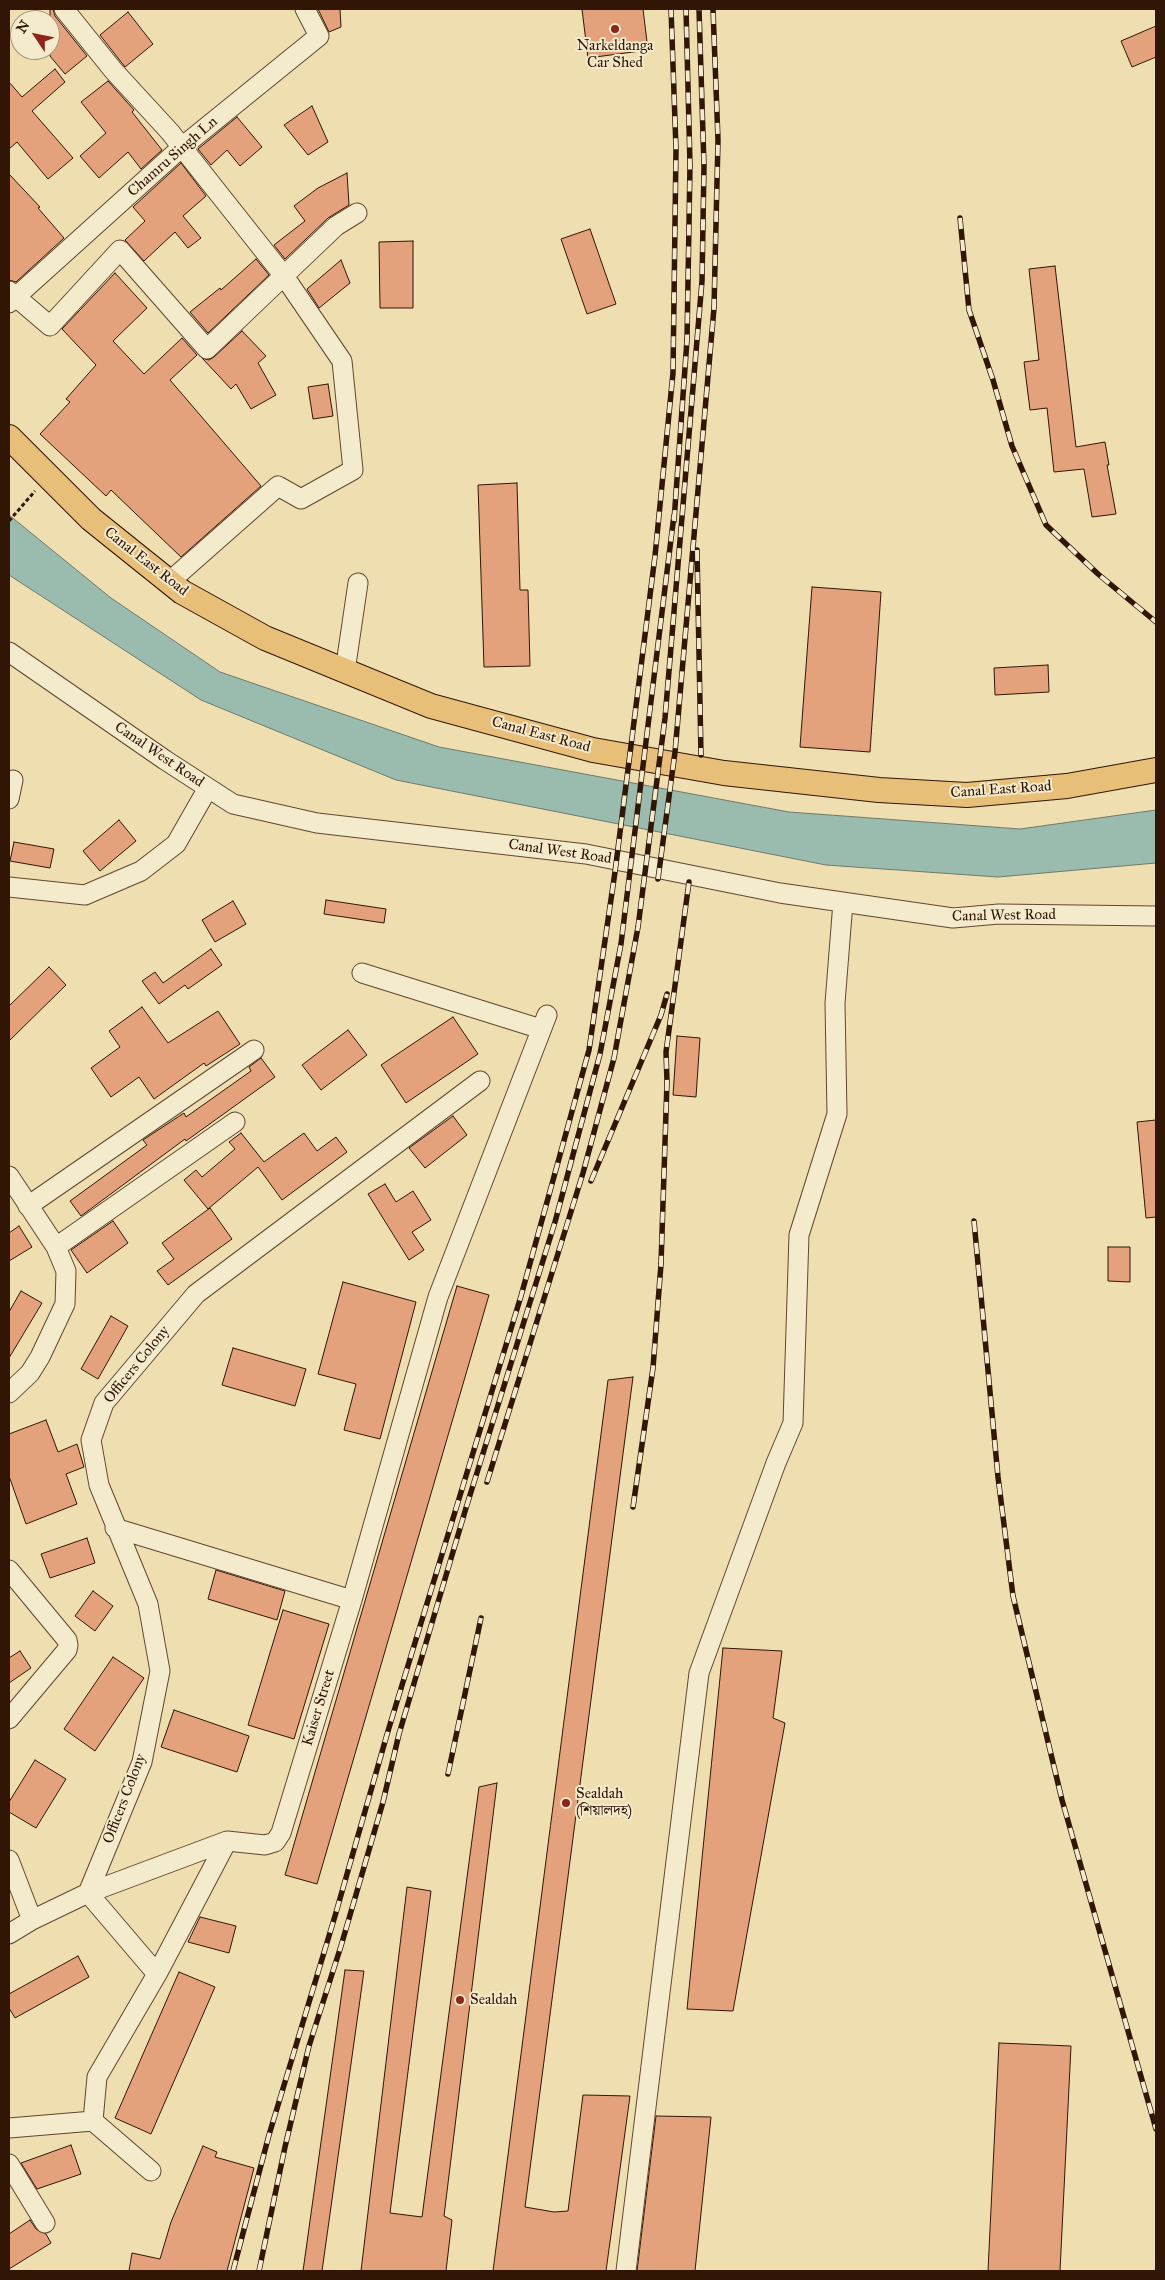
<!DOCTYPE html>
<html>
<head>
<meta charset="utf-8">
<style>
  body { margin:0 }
  #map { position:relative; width:1165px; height:2280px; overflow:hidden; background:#eedeb0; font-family:"IM FELL Great Primer",serif }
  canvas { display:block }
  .frame { position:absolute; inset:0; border:10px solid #311505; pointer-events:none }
  .north { position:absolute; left:10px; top:10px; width:50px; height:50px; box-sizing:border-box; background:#f4eacc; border:1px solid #a6957c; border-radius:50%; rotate:304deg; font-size:14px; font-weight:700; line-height:20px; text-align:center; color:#311505 }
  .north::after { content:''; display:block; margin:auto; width:18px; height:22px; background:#8f2418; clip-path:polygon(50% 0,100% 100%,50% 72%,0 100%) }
</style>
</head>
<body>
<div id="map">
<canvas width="1165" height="2280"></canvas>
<div class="frame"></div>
<div class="north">N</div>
</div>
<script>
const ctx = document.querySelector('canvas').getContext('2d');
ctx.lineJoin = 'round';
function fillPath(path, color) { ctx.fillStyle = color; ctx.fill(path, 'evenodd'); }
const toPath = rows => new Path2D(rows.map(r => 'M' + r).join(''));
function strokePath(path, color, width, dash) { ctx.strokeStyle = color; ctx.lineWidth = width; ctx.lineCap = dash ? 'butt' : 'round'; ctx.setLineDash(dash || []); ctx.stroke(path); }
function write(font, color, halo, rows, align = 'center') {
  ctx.font = font + ' "IM FELL Great Primer","Noto Serif Bengali",serif'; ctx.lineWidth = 4; ctx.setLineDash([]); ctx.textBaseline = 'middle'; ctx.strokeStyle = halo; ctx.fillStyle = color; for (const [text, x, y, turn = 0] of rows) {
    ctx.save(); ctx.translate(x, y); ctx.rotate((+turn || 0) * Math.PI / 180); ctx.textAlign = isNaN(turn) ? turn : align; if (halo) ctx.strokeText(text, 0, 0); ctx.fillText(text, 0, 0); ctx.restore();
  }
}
const water = toPath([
  [9,515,111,598,220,672,439,747,789,812,1020,829,1156,810,1156,863,998,877,826,865,396,780,201,700,9,575,9,515]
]);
fillPath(water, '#99bcae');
strokePath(water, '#6f796a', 1);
const building = toPath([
  [50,9,53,9,55,16,87,56,65,74,50,56,50,9],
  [318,9,340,9,341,27,329,32,318,9],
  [582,9,643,9,648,50,588,58,582,9],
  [128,12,153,44,125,67,100,35,128,12],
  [1156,26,1156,57,1132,67,1121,41,1156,26],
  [55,69,65,82,32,111,73,158,48,179,17,142,9,149,9,82,22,97,55,69],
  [108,81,134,110,132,112,162,150,141,169,128,152,99,178,80,156,106,133,81,102,108,81],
  [312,106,328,142,308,155,284,125,312,106],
  [237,117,262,147,240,166,227,150,211,165,198,149,237,117],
  [181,163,206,196,183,216,201,238,188,248,175,232,144,261,125,240,145,221,133,207,181,163],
  [347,173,349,205,328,218,285,259,274,245,305,221,294,206,318,188,347,173],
  [9,174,40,207,38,208,64,238,16,282,9,280,9,174],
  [590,229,616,304,587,314,561,239,590,229],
  [413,241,413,308,380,308,379,242,413,241],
  [256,259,269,275,208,333,190,312,220,288,221,290,256,259],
  [341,260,350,283,319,308,307,289,341,260],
  [1055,266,1076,447,1105,442,1109,465,1107,465,1116,514,1092,517,1084,469,1054,472,1047,408,1030,410,1024,362,1039,360,1029,269,1055,266],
  [115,273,147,308,113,341,144,374,182,338,197,355,170,380,261,486,181,557,111,490,106,496,40,434,70,402,66,399,96,365,62,329,115,273],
  [242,331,266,356,258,363,276,395,251,409,236,384,231,389,202,358,209,360,214,357,242,331],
  [328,384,333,416,313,419,308,387,328,384],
  [517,483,520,590,528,590,530,666,484,667,478,485,517,483],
  [812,587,881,592,870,752,800,747,812,587],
  [1048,665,1049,692,995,695,994,668,1048,665],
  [119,820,136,841,100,871,83,851,119,820],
  [14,842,54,849,50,868,10,861,14,842],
  [326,900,386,909,384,923,324,914,326,900],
  [233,901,246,924,215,942,202,920,233,901],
  [211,949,222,965,188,989,185,985,159,1004,142,981,155,972,163,983,211,949],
  [49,967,66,985,9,1041,9,1006,49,967],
  [142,1007,168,1043,218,1011,240,1044,206,1066,204,1063,154,1099,139,1077,111,1097,91,1068,120,1047,109,1031,142,1007],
  [453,1017,478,1054,406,1103,381,1065,453,1017],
  [348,1030,367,1055,321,1090,302,1065,348,1030],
  [677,1036,700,1038,696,1097,673,1095,677,1036],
  [261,1058,275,1077,186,1141,185,1139,81,1216,70,1201,147,1145,143,1140,184,1113,186,1117,251,1071,249,1067,261,1058],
  [453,1116,467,1135,425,1168,409,1148,453,1116],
  [1156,1120,1156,1217,1146,1218,1137,1122,1156,1120],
  [241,1133,264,1162,304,1133,317,1151,336,1137,347,1152,282,1200,258,1167,208,1209,184,1180,196,1170,202,1177,235,1149,229,1142,241,1133],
  [385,1184,396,1202,413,1191,431,1220,412,1232,424,1250,409,1260,368,1194,385,1184],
  [210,1208,232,1239,168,1285,157,1271,174,1259,162,1243,210,1208],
  [113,1221,128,1243,87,1273,71,1250,113,1221],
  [19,1226,32,1247,9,1261,9,1233,19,1226],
  [1108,1247,1130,1247,1130,1282,1108,1281,1108,1247],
  [343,1282,416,1302,380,1439,344,1430,356,1384,318,1374,343,1282],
  [457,1286,489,1295,317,1884,285,1875,457,1286],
  [21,1291,42,1303,9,1358,9,1312,21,1291],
  [111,1316,128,1326,98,1379,81,1369,111,1316],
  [233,1348,306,1369,295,1406,222,1385,233,1348],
  [633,1377,525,2207,554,2212,568,2211,583,2095,630,2096,606,2271,493,2271,608,1380,633,1377],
  [46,1420,58,1452,77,1444,84,1467,66,1474,77,1504,26,1524,9,1476,9,1434,46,1420],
  [87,1538,95,1563,50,1578,41,1554,87,1538],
  [216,1570,285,1591,277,1620,208,1599,216,1570],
  [93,1591,113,1606,95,1631,75,1616,93,1591],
  [283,1610,329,1624,294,1739,248,1725,283,1610],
  [723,1648,782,1651,773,1718,785,1723,733,2011,687,2009,723,1648],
  [20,1651,31,1668,9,1683,9,1658,20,1651],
  [113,1657,144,1678,95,1751,64,1729,113,1657],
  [174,1710,249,1736,237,1772,161,1747,174,1710],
  [35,1760,66,1779,36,1828,9,1812,9,1802,35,1760],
  [497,1783,444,2216,452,2220,446,2271,361,2271,407,1887,431,1891,390,2213,422,2217,479,1787,497,1783],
  [200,1917,236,1926,229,1953,188,1942,200,1917],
  [78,1956,89,1977,15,2018,9,2008,9,1994,78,1956],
  [345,1970,364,1971,322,2271,303,2271,345,1970],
  [179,1972,215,1987,151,2134,115,2118,179,1972],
  [999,2043,1071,2046,1060,2271,988,2271,999,2043],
  [656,2116,711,2117,695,2271,637,2271,656,2116],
  [71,2145,81,2174,37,2189,21,2163,71,2145],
  [203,2146,217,2152,215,2157,254,2168,227,2271,129,2271,132,2253,160,2259,171,2222,203,2146],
  [30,2220,36,2229,46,2234,51,2243,9,2269,9,2234,30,2220]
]);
fillPath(building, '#e4a27c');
strokePath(building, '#311505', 1);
const minor = toPath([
  [64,9,113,70,170,132,284,276,342,361,353,470,301,499,278,486,168,583],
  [9,291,50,326,120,250,207,349,336,226,357,213],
  [9,303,182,147,319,36,305,9],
  [9,652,165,760,233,804,317,823,586,854,780,893,953,918,999,914,1156,916],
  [345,671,358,583],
  [9,799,13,780],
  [9,887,85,895,141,871,176,844,208,788],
  [362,973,541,1029],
  [9,1176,56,1247,66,1271,65,1304,40,1357,30,1373,9,1393],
  [28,1206,254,1050],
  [56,1247,235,1122],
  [115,1528,352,1600],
  [9,1570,67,1640,68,1645,67,1650,9,1719],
  [9,1860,32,1920],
  [9,1934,32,1920,88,1893,227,1841,265,1845,275,1842,281,1833,352,1600,438,1297,547,1015],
  [157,1974,88,1893,142,1762,160,1671,148,1604,99,1485,91,1440,104,1403,196,1294,480,1081],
  [9,2128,93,2121],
  [9,2164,45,2223],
  [151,2171,93,2121,97,2077,157,1974,227,1841],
  [626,2271,699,1673,776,1463,793,1423,799,1235,837,1114,835,1003,843,902]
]);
const major = toPath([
  [9,437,91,519,182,592,265,638,431,706,593,750,724,773,879,790,967,795,1067,786,1156,770]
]);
strokePath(minor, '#604730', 21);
strokePath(major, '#311505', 26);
strokePath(toPath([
  [9,521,35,491]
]), '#311505', 3, [4, 2.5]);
strokePath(minor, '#f4eacc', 19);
strokePath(major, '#e7bf78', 24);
const rail = toPath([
  [960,218,969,310,993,380,1012,446,1046,525,1098,574,1156,622],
  [674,521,687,340,690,165,686,9],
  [697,550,701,755],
  [658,879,675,752,714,308,718,140,713,9],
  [591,1181,661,1015,667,994],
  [974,1221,998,1477,1013,1596,1062,1800,1156,2129],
  [487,1482,583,1173,614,1058,638,927,665,718,702,281,704,166,699,9],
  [633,1507,653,1368,661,1264,667,1082,666,1052,689,882],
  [448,1774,481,1618],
  [233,2271,269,2135,335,1916,388,1731,521,1296,589,1050,615,872,655,556,673,373,676,149,671,9],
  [259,2271,285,2147,309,2046,341,1946,383,1802,399,1734,466,1508,555,1222,600,1054,621,944,674,515]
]);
strokePath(rail, '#311505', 5.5);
strokePath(rail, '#f4eacc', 4, [11]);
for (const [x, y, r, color] of [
  [615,29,5,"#8f2418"],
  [566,1803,5,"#8f2418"],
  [460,2000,5,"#8f2418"]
]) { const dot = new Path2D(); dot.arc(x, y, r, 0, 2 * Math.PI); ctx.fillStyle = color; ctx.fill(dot); strokePath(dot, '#f4eacc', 2); }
write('15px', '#311505', '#f4eacc', [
  ["Narkeldanga",615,46,"center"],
  ["Car Shed",615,63,"center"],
  ["Sealdah",576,1794],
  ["(শিয়ালদহ)",576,1811],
  ["Sealdah",470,2000]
], 'left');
write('15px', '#311505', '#f4eacc', [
  ["Chamru Singh Ln",173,157,-41],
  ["Canal East Road",146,562,38],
  ["Canal East Road",541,735,15],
  ["Canal West Road",159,755,34],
  ["Canal East Road",1001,790,-4],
  ["Canal West Road",560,852,8],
  ["Canal West Road",1004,916,-1],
  ["Officers Colony",137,1365,-51],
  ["Kaiser Street",319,1708,-73],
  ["Officers Colony",125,1799,-69]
]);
</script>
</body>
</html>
